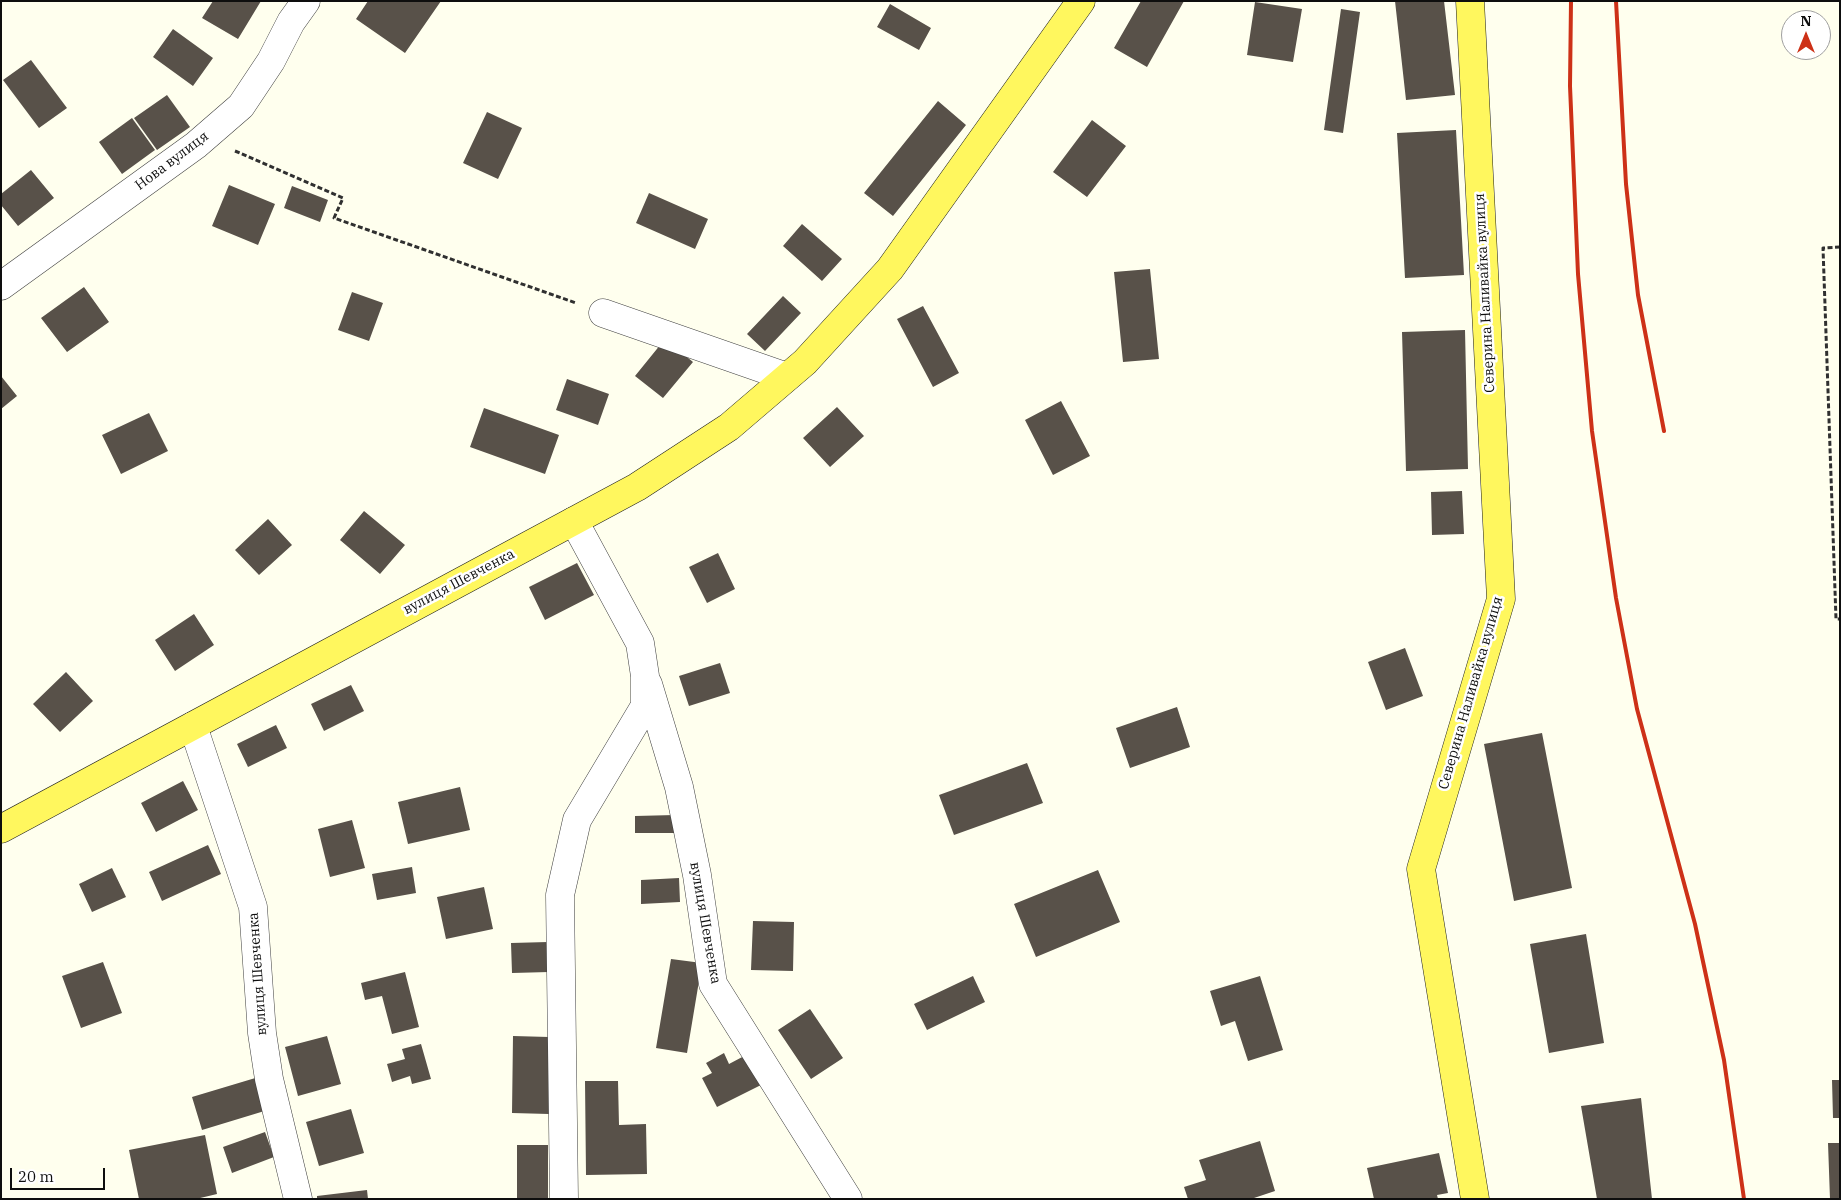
<!DOCTYPE html>
<html>
<head>
<meta charset="utf-8">
<style>
  body { margin:0 }
  #map { position:relative; width:1841px; height:1200px; overflow:hidden; background:#ffe; font-family:"IBM Plex Serif",serif }
  canvas { display:block }
  .frame { position:absolute; inset:0; border:2px solid #0e0e0e; pointer-events:none }
  .north { position:absolute; left:1781px; top:10px; width:50px; height:50px; box-sizing:border-box; background:#fff; border:1px solid #9f9f9f; border-radius:50%; rotate:0deg; font-size:14px; font-weight:700; line-height:20px; text-align:center; color:#0e0e0e }
  .north::after { content:''; display:block; margin:auto; width:18px; height:22px; background:#cd3117; clip-path:polygon(50% 0,100% 100%,50% 72%,0 100%) }
  .scale { position:absolute; left:10px; top:1168px; width:95px; height:22px; box-sizing:border-box; border:2px solid #0e0e0e; border-top:0; padding-left:6px; font-size:15px; line-height:18px; white-space:nowrap; color:#0e0e0e; -webkit-text-stroke:4px #fff; paint-order:stroke }
</style>
</head>
<body>
<div id="map">
<canvas width="1841" height="1200"></canvas>
<div class="frame"></div>
<div class="north">N</div>
<div class="scale">20 m</div>
</div>
<script>
const ctx = document.querySelector('canvas').getContext('2d');
ctx.lineJoin = 'round';
function fillPath(path, color) { ctx.fillStyle = color; ctx.fill(path, 'evenodd'); }
const toPath = rows => new Path2D(rows.map(r => 'M' + r).join(''));
function strokePath(path, color, width, dash) { ctx.strokeStyle = color; ctx.lineWidth = width; ctx.lineCap = dash ? 'butt' : 'round'; ctx.setLineDash(dash || []); ctx.stroke(path); }
function write(font, color, halo, rows, align = 'center') {
  ctx.font = font + ' "IBM Plex Serif",serif'; ctx.lineWidth = 5; ctx.setLineDash([]); ctx.textBaseline = 'middle'; ctx.strokeStyle = halo; ctx.fillStyle = color; for (const [text, x, y, turn = 0] of rows) {
    ctx.save(); ctx.translate(x, y); ctx.rotate((+turn || 0) * Math.PI / 180); ctx.textAlign = isNaN(turn) ? turn : align; if (halo) ctx.strokeText(text, 0, 0); ctx.fillText(text, 0, 0); ctx.restore();
  }
}
fillPath(toPath([
  [213,1,261,1,238,39,202,18],
  [368,1,441,1,405,53,356,19],
  [1141,1,1184,1,1147,67,1114,48],
  [1395,1,1444,1,1455,95,1406,100],
  [1255,2,1302,9,1293,62,1247,55],
  [890,4,931,28,919,50,877,27],
  [1341,9,1360,12,1343,133,1324,130],
  [173,29,213,58,193,86,153,57],
  [31,60,67,108,39,128,3,80],
  [167,95,190,127,157,150,134,118],
  [938,101,966,125,893,216,864,193],
  [487,112,522,128,498,179,463,163],
  [132,118,155,150,122,174,99,142],
  [1092,120,1126,146,1087,197,1053,172],
  [1456,130,1464,275,1405,278,1397,133],
  [31,170,54,198,18,226,1,205,1,194],
  [229,185,275,204,258,245,212,226],
  [292,186,328,200,320,222,284,208],
  [649,193,708,219,695,249,636,223],
  [802,224,842,259,822,281,783,246],
  [1150,269,1159,359,1123,362,1114,272],
  [84,287,109,322,67,352,41,318],
  [352,292,383,303,369,341,338,330],
  [783,296,801,313,765,351,747,334],
  [923,306,959,373,933,387,897,319],
  [1465,330,1468,469,1406,471,1402,332],
  [665,339,693,362,663,398,635,376],
  [1,376,17,396,1,409],
  [567,379,609,394,598,425,556,410],
  [1061,401,1090,456,1053,475,1025,420],
  [837,407,864,436,830,467,803,438],
  [484,408,559,435,545,474,470,447],
  [149,413,168,451,121,474,102,435],
  [1462,491,1464,534,1432,535,1431,492],
  [364,511,405,545,380,574,340,540],
  [268,519,292,545,259,575,235,550],
  [718,553,735,589,707,603,689,567],
  [577,563,594,595,545,620,529,587],
  [194,614,214,645,175,671,155,640],
  [1405,648,1423,696,1386,710,1368,662],
  [720,663,730,693,689,706,679,676],
  [66,672,93,701,60,732,33,704],
  [351,685,364,711,324,731,311,704],
  [1177,707,1190,747,1130,768,1116,728],
  [276,725,287,748,248,767,237,744],
  [1542,733,1572,888,1514,901,1484,744],
  [1027,763,1043,803,954,835,939,795],
  [183,781,198,810,156,832,141,803],
  [460,787,470,830,408,844,398,802],
  [675,815,676,833,635,833,635,816],
  [352,820,365,868,330,877,318,829],
  [208,845,221,874,162,901,149,872],
  [412,867,416,893,377,900,372,874],
  [112,868,126,897,92,912,79,884],
  [1098,870,1120,922,1036,957,1014,904],
  [679,878,680,902,641,904,641,880],
  [484,887,493,929,446,939,437,897],
  [753,921,794,922,793,971,751,970],
  [1586,934,1604,1043,1549,1053,1530,944],
  [548,942,549,972,512,973,511,943],
  [671,959,702,963,687,1053,656,1048],
  [103,962,122,1013,81,1028,62,976],
  [405,972,419,1027,392,1034,382,996,365,1000,361,983],
  [973,976,985,1002,927,1030,914,1004],
  [1260,976,1283,1050,1248,1061,1235,1021,1221,1026,1210,991],
  [810,1009,843,1058,811,1079,778,1030],
  [327,1036,341,1084,298,1096,285,1047],
  [513,1036,549,1037,549,1114,512,1113],
  [421,1044,431,1079,412,1084,410,1076,392,1082,387,1064,405,1059,402,1049],
  [724,1053,729,1064,746,1055,761,1085,717,1107,702,1078,712,1073,706,1063],
  [262,1076,271,1109,202,1130,192,1097],
  [1832,1080,1840,1080,1840,1118,1833,1118],
  [585,1081,618,1081,619,1125,646,1124,647,1174,586,1175],
  [1641,1098,1652,1199,1597,1199,1581,1106],
  [351,1109,364,1153,319,1166,306,1122],
  [265,1132,274,1157,232,1173,223,1147],
  [205,1135,217,1194,196,1199,139,1199,129,1150],
  [1260,1141,1275,1191,1251,1199,1188,1199,1184,1187,1206,1180,1199,1160],
  [1828,1143,1840,1143,1840,1199,1830,1199],
  [517,1145,548,1145,548,1199,517,1199],
  [1439,1153,1448,1193,1437,1195,1438,1199,1374,1199,1367,1168],
  [367,1190,368,1199,317,1199,317,1196]
]), '#585149');
const minor = toPath([
  [1,286,196,145,241,106,271,61,291,22,306,1],
  [603,313,787,377],
  [648,684,679,787,697,875,713,984,848,1199],
  [193,726,253,907,262,1033,269,1079,298,1199],
  [564,1199,560,895,577,820,645,706,645,676,640,643,574,521]
]);
const major = toPath([
  [1470,1,1501,599,1421,869,1475,1199],
  [1,829,637,487,729,427,805,362,890,269,1081,1]
]);
strokePath(minor, '#414141', 29);
strokePath(major, '#1f1f1f', 29);
strokePath(toPath([
  [235,151,343,198,334,218,576,303],
  [1840,247,1823,248,1836,619,1840,619]
]), '#303030', 3, [5, 2.5]);
strokePath(minor, '#fff', 28);
strokePath(major, '#fff75e', 28);
strokePath(toPath([
  [1571,1,1570,86,1578,274,1592,431,1616,598,1637,709,1695,924,1724,1060,1744,1199],
  [1616,1,1626,184,1638,295,1664,431]
]), '#cd3117', 4);
write('14px', '#0e0e0e', '#fff', [
  ["Нова вулиця",172,161,-37],
  ["Северина Наливайка вулиця",1485,293,-93],
  ["вулиця Шевченка",459,582,-28],
  ["Северина Наливайка вулиця",1471,693,-74],
  ["вулиця Шевченка",705,923,80],
  ["вулиця Шевченка",258,974,-94]
]);
</script>
</body>
</html>
